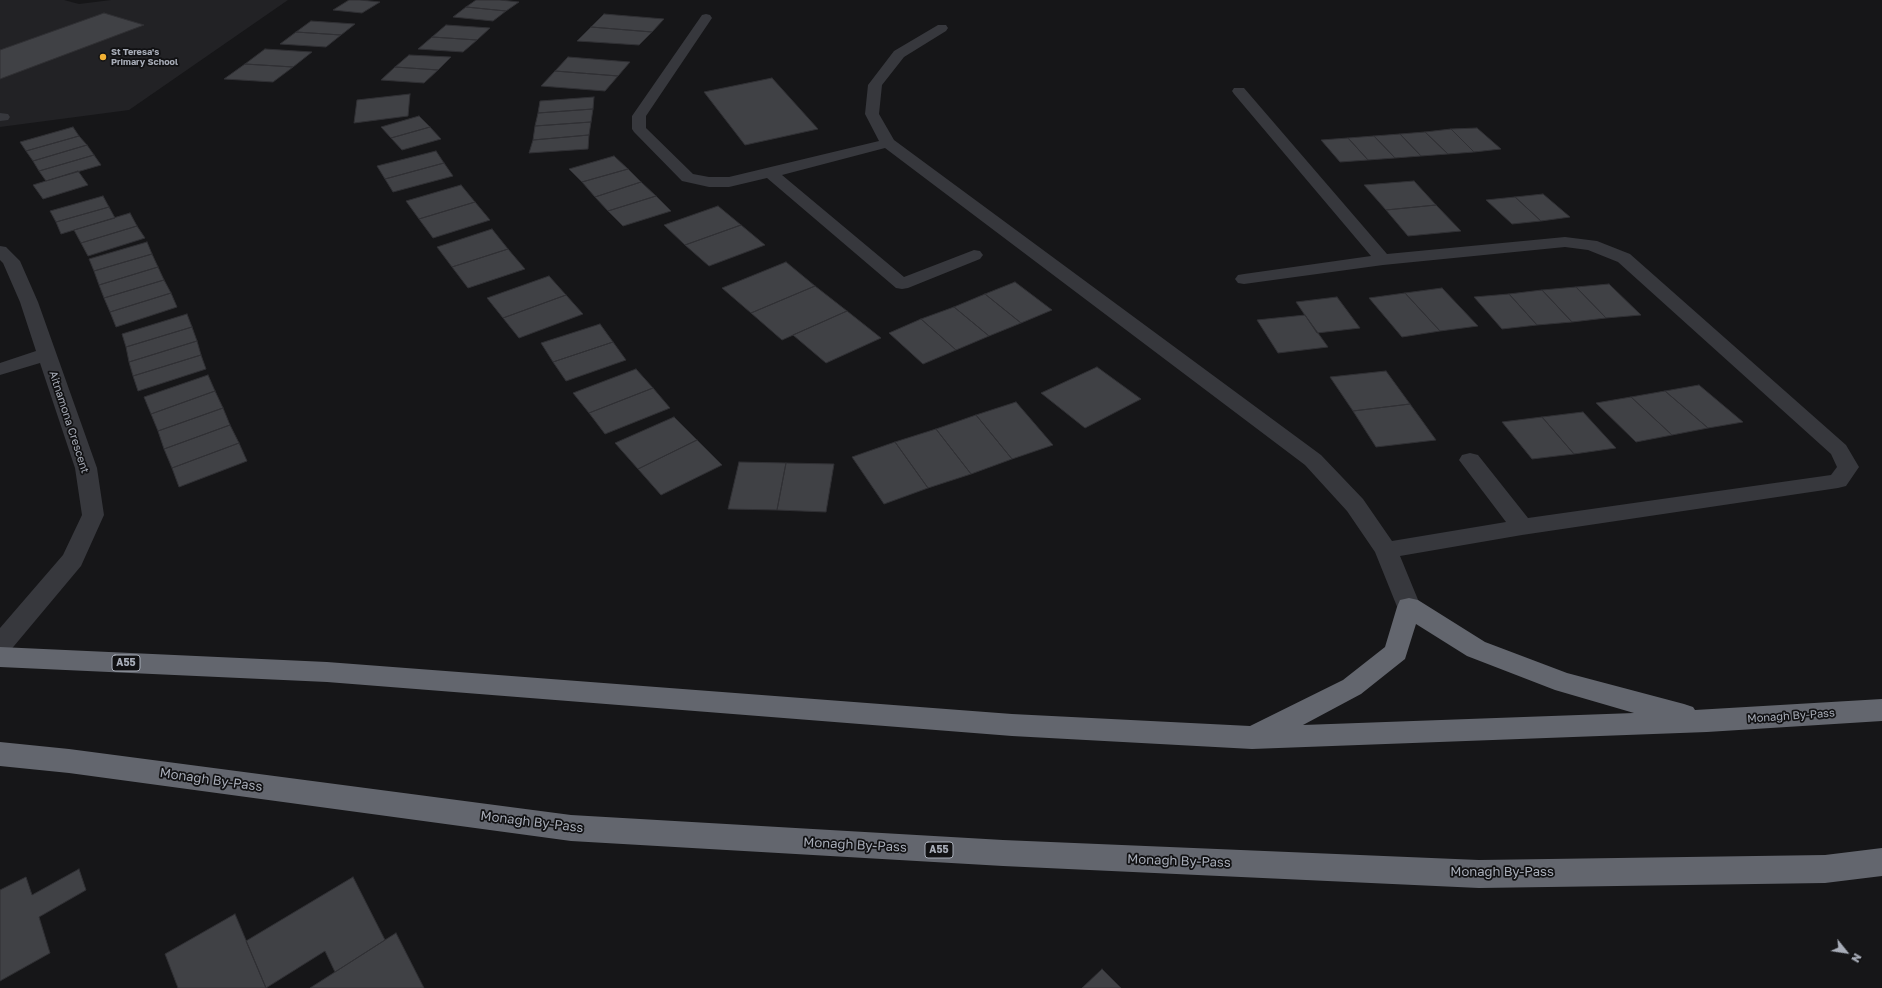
<!DOCTYPE html>
<html>
<head>
<meta charset="utf-8">
<style>
  body { margin:0 }
  #map { position:relative; width:1882px; height:988px; overflow:hidden; background:#161618; font-family:"Golos Text",sans-serif }
  canvas { display:block }
  .north { position:absolute; left:1826px; top:932px; width:40px; height:40px; -webkit-text-stroke:3px #111113; paint-order:stroke; rotate:120deg; font-size:11px; font-weight:700; line-height:16px; text-align:center; color:#a8adb8 }
  .north::after { content:''; display:block; margin:auto; width:14px; height:18px; background:#a8adb8; clip-path:polygon(50% 0,100% 100%,50% 72%,0 100%) }
</style>
</head>
<body>
<div id="map">
<canvas width="1882" height="988"></canvas>
<div class="north">N</div>
</div>
<script>
const ctx = document.querySelector('canvas').getContext('2d');
ctx.lineJoin = 'round';
function fillPath(path, color) { ctx.fillStyle = color; ctx.fill(path, 'evenodd'); }
const toPath = rows => new Path2D(rows.map(r => 'M' + r).join(''));
function strokePath(path, color, width, dash) { ctx.strokeStyle = color; ctx.lineWidth = width; ctx.lineCap = dash ? 'butt' : 'round'; ctx.setLineDash(dash || []); ctx.stroke(path); }
function write(font, color, halo, rows, align = 'center') {
  ctx.font = font + ' "Golos Text",sans-serif'; ctx.lineWidth = 3.5; ctx.setLineDash([]); ctx.textBaseline = 'middle'; ctx.strokeStyle = halo; ctx.fillStyle = color; for (const [text, x, y, turn = 0] of rows) {
    ctx.save(); ctx.translate(x, y); ctx.rotate((+turn || 0) * Math.PI / 180); ctx.textAlign = isNaN(turn) ? turn : align; if (halo) ctx.strokeText(text, 0, 0); ctx.fillText(text, 0, 0); ctx.restore();
  }
}
fillPath(toPath([
  [0,0,64,0,79,4,111,0,288,0,129,110,0,127]
]), '#222225');
const building = toPath([
  [349,0,360,0,380,2,362,13,333,10,349,0],
  [476,0,500,0,519,2,506,11,466,7,476,0],
  [466,7,506,11,493,21,453,17,466,7],
  [104,13,144,25,0,79,0,50,104,13],
  [604,14,664,19,652,32,591,27,604,14],
  [311,21,355,24,341,35,296,32,311,21],
  [446,25,490,28,477,40,432,37,446,25],
  [591,27,652,32,639,45,577,41,591,27],
  [296,32,341,35,326,47,280,44,296,32],
  [432,37,477,40,463,52,418,49,432,37],
  [265,49,312,52,293,67,245,64,265,49],
  [409,55,451,57,438,70,395,67,409,55],
  [568,57,630,62,618,76,555,71,568,57],
  [245,64,293,67,273,82,224,79,245,64],
  [395,67,438,70,424,83,381,80,395,67],
  [555,71,618,76,605,91,541,86,555,71],
  [772,78,818,129,745,145,704,92,772,78],
  [410,94,408,116,354,123,357,100,410,94],
  [594,97,593,109,538,113,540,101,594,97],
  [593,109,591,122,535,126,538,113,593,109],
  [419,116,430,127,391,138,381,127,419,116],
  [591,122,589,135,533,140,535,126,591,122],
  [73,127,79,136,26,151,20,142,73,127],
  [430,127,441,139,402,150,391,138,430,127],
  [1477,128,1501,149,1474,152,1451,129,1477,128],
  [1451,129,1474,152,1448,154,1425,132,1451,129],
  [1425,132,1448,154,1421,156,1400,134,1425,132],
  [1400,134,1421,156,1395,158,1374,136,1400,134],
  [589,135,588,149,529,153,533,140,589,135],
  [79,136,87,145,33,161,26,151,79,136],
  [1374,136,1395,158,1368,160,1348,138,1374,136],
  [1348,138,1368,160,1340,162,1321,140,1348,138],
  [87,145,94,155,39,171,33,161,87,145],
  [436,151,444,163,385,179,377,166,436,151],
  [94,155,101,165,46,181,39,171,94,155],
  [614,156,628,169,582,182,569,169,614,156],
  [444,163,453,176,393,192,385,179,444,163],
  [628,169,641,182,595,197,582,182,628,169],
  [78,171,88,185,43,199,33,185,78,171],
  [1414,181,1436,205,1386,210,1364,185,1414,181],
  [641,182,656,196,608,211,595,197,641,182],
  [461,185,475,202,419,219,406,201,461,185],
  [1543,194,1570,217,1541,221,1515,197,1543,194],
  [103,196,109,207,56,222,50,211,103,196],
  [656,196,671,211,623,226,608,211,656,196],
  [1515,197,1541,221,1512,224,1486,200,1515,197],
  [475,202,490,220,433,238,419,219,475,202],
  [1436,205,1461,231,1408,236,1386,210,1436,205],
  [718,206,741,225,685,245,664,225,718,206],
  [109,207,115,218,74,230,61,234,56,222,109,207],
  [130,213,137,226,81,243,74,230,130,213],
  [741,225,765,245,709,266,685,245,741,225],
  [137,226,145,238,88,256,81,243,137,226],
  [492,229,508,249,452,267,437,247,492,229],
  [147,242,152,254,94,271,89,259,147,242],
  [508,249,525,269,468,288,452,267,508,249],
  [152,254,158,267,99,285,94,271,152,254],
  [786,262,815,286,751,313,722,288,786,262],
  [158,267,164,280,104,298,99,285,158,267],
  [549,276,566,295,503,318,487,298,549,276],
  [164,280,171,293,110,312,104,298,164,280],
  [1015,282,1052,310,1021,323,985,294,1015,282],
  [1609,284,1641,315,1606,318,1576,287,1609,284],
  [815,286,847,311,782,340,751,313,815,286],
  [1576,287,1606,318,1572,322,1542,290,1576,287],
  [1442,288,1478,326,1440,331,1405,293,1442,288],
  [1542,290,1572,322,1537,325,1509,294,1542,290],
  [171,293,177,307,116,327,110,312,171,293],
  [1405,293,1440,331,1402,337,1369,298,1405,293],
  [985,294,1021,323,989,336,954,307,985,294],
  [1509,294,1537,325,1502,329,1474,297,1509,294],
  [566,295,583,314,519,338,503,318,566,295],
  [1337,297,1360,328,1317,333,1296,302,1337,297],
  [954,307,989,336,956,350,921,319,954,307],
  [847,311,881,338,826,363,793,335,847,311],
  [187,314,192,327,126,347,122,334,187,314],
  [1305,315,1328,347,1278,353,1257,320,1305,315],
  [921,319,956,350,923,364,889,333,921,319],
  [600,324,613,342,553,362,541,343,600,324],
  [192,327,197,341,129,362,126,347,192,327],
  [197,341,201,355,133,376,129,362,197,341],
  [613,342,626,360,566,381,553,362,613,342],
  [201,355,206,369,138,391,133,376,201,355],
  [1097,367,1141,399,1085,428,1041,393,1097,367],
  [636,369,653,388,589,413,573,393,636,369],
  [1386,371,1410,404,1353,411,1330,377,1386,371],
  [208,375,215,391,151,414,144,397,208,375],
  [1699,385,1743,422,1708,428,1665,391,1699,385],
  [653,388,670,408,605,434,589,413,653,388],
  [215,391,223,408,158,431,151,414,215,391],
  [1665,391,1708,428,1672,435,1631,397,1665,391],
  [1631,397,1672,435,1636,442,1596,403,1631,397],
  [1016,402,1053,445,1012,459,976,415,1016,402],
  [1410,404,1436,440,1376,447,1353,411,1410,404],
  [223,408,230,425,164,449,158,431,223,408],
  [1583,412,1616,448,1574,454,1542,417,1583,412],
  [976,415,1012,459,971,474,936,429,976,415],
  [674,417,697,440,638,469,615,443,674,417],
  [1542,417,1574,454,1532,459,1502,422,1542,417],
  [230,425,239,443,172,468,164,449,230,425],
  [936,429,971,474,928,488,895,442,936,429],
  [697,440,722,465,661,495,638,469,697,440],
  [895,442,928,488,884,504,852,457,895,442],
  [239,443,247,461,179,487,172,468,239,443],
  [739,462,786,463,777,510,728,509,739,462],
  [786,463,834,464,826,512,777,510,786,463],
  [79,869,86,890,39,917,50,953,0,981,0,890,26,877,32,895,79,869],
  [353,877,385,940,335,972,325,951,266,988,246,941,353,877],
  [235,914,266,988,178,988,165,954,235,914],
  [396,933,424,988,310,988,385,940,396,933],
  [1102,969,1121,988,1082,988,1102,969]
]);
fillPath(building, '#404145');
strokePath(building, '#303034', 1);
fillPath(toPath([
  [0,113,8,114,10,117,8,120,0,121,0,113]
]), '#37383d');
fillPath(toPath([
  [706,14,710,15,712,18,646,116,646,128,693,174,709,177,729,177,879,141,865,114,868,85,894,51,938,25,946,25,948,28,946,31,904,57,882,85,879,114,894,140,1321,455,1363,499,1392,541,1506,522,1459,460,1462,455,1470,453,1478,455,1528,518,1831,475,1837,467,1831,454,1618,262,1588,250,1565,247,1383,265,1244,284,1238,283,1235,279,1238,275,1244,274,1371,256,1234,94,1232,91,1234,88,1244,88,1387,254,1565,237,1597,241,1630,254,1846,445,1859,467,1846,486,1838,488,1522,535,1400,556,1421,607,1418,614,1409,616,1400,614,1375,552,1347,511,1305,465,885,148,782,175,904,277,974,250,980,251,983,255,980,259,908,288,902,289,896,288,767,178,729,187,709,187,682,181,634,132,632,129,632,116,702,15,706,14],
  [0,246,6,247,20,261,38,302,97,468,104,515,81,566,9,652,0,655,0,628,63,555,82,515,75,468,40,363,0,375,0,363,36,351,20,302,3,263,0,260,0,246]
]), '#37383d');
fillPath(toPath([
  [1409,598,1418,600,1485,642,1567,673,1684,704,1693,707,1695,710,1882,699,1882,721,1707,732,1252,749,1012,736,327,682,0,667,0,647,327,662,1012,714,1250,726,1343,680,1385,647,1397,607,1400,600,1409,598],
  [1416,624,1467,656,1555,690,1634,713,1303,725,1361,694,1405,659,1416,624],
  [0,742,69,749,571,815,1003,840,1479,860,1825,855,1882,848,1882,876,1825,883,1479,888,1003,866,571,841,69,773,0,766,0,742]
]), '#63666e');
for (const [x, y, r, color] of [
  [103,57,4,"#f2b134"]
]) { const dot = new Path2D(); dot.arc(x, y, r, 0, 2 * Math.PI); ctx.fillStyle = color; ctx.fill(dot); strokePath(dot, '#111113', 1.5); }
write('bold 9px', '#a8adb8', '#111113', [
  ["St Teresa's",111,52],
  ["Primary School",111,62]
], 'left');
for (const [x, y, w] of [
  [126,663,28],
  [939,850,28]
]) { const box = new Path2D(); box.roundRect(x - w / 2, y - 8, w, 16, 3); ctx.fillStyle = '#111113'; ctx.fill(box); strokePath(box, '#a8adb8', 1); }
write('bold 10px', '#a8adb8', null, [
  ["A55",126,663],
  ["A55",939,850]
]);
write('11px', '#a8adb8', '#111113', [
  ["Aitnamona Crescent",69,422,72],
  ["Monagh By-Pass",1791,716,-4]
]);
write('13px', '#a8adb8', '#111113', [
  ["Monagh By-Pass",211,780,8],
  ["Monagh By-Pass",532,822,7],
  ["Monagh By-Pass",855,845,3],
  ["Monagh By-Pass",1179,861,2],
  ["Monagh By-Pass",1502,872]
]);
</script>
</body>
</html>
